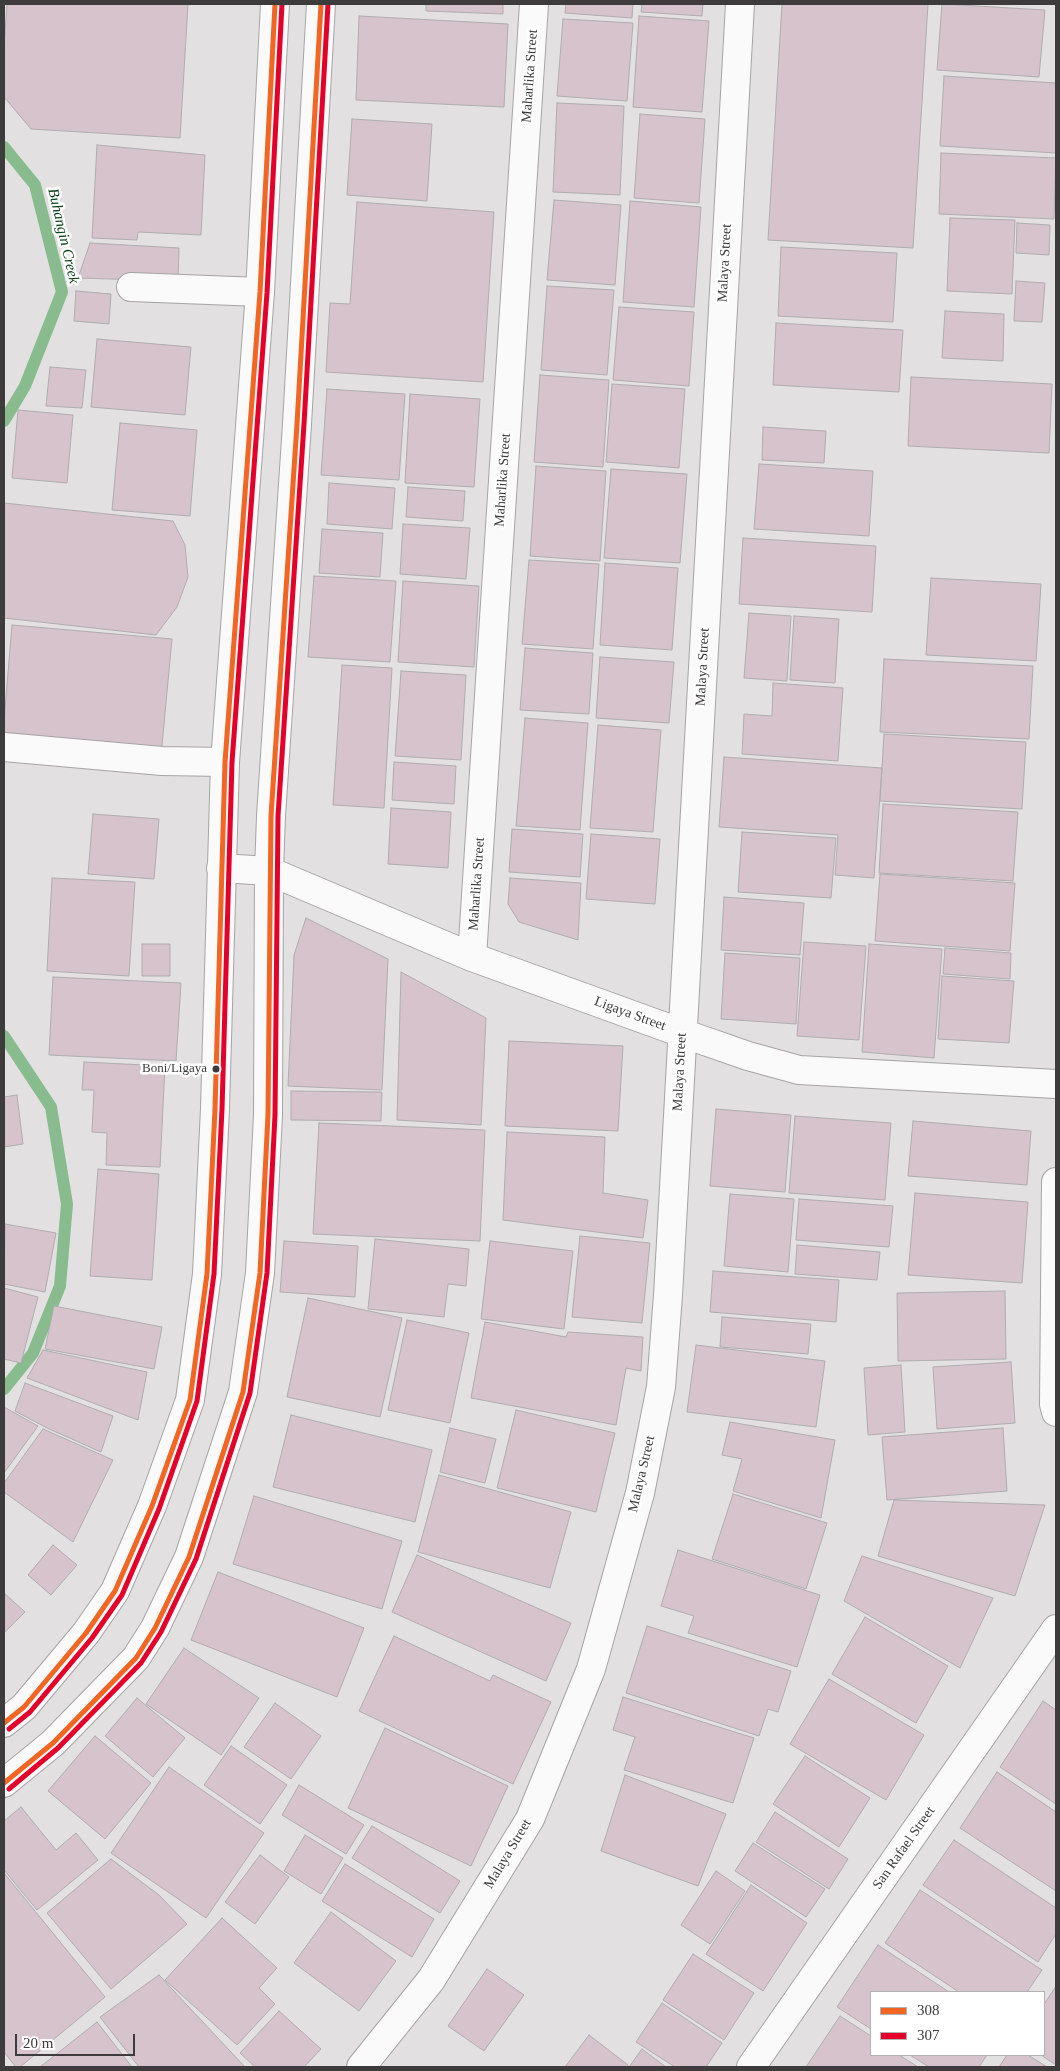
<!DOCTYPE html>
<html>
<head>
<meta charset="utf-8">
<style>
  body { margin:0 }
  #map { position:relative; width:1060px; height:2071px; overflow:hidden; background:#e2e0e1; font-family:Georgia,serif }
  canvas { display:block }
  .frame { position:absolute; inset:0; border:5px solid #3d3b3b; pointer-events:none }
  .legend { position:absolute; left:870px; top:1991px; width:175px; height:65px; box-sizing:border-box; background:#fff; border:1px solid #b1b1b1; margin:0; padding:6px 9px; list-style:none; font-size:15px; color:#3d3b3b }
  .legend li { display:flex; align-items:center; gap:10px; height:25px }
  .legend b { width:25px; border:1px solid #b1b1b1 }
  .scale { position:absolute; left:15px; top:2034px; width:120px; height:22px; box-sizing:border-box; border:2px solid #3d3b3b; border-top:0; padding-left:6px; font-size:15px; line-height:18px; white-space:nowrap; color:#3d3b3b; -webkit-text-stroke:4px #fff; paint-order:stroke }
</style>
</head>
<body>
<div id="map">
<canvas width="1060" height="2071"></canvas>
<div class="frame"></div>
<ul class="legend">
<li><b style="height:6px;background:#f26522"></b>308</li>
<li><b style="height:6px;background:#e4002b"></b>307</li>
</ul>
<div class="scale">20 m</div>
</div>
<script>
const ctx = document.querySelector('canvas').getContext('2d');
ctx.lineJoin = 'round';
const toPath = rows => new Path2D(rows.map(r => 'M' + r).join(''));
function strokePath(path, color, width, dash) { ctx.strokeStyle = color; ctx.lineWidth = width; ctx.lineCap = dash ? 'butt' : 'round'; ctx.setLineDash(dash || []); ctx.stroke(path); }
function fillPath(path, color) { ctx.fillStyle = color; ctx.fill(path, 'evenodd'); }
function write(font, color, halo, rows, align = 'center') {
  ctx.font = font + ' Georgia,serif'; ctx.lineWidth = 5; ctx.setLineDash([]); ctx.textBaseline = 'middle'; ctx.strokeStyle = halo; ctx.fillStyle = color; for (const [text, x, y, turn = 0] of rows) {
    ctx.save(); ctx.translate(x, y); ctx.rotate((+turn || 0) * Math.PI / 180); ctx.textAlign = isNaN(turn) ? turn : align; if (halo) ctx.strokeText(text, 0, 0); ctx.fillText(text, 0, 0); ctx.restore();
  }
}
strokePath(toPath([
  [4,147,35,185,62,292,25,386,4,421],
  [4,1036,51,1107,67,1204,60,1286,33,1353,4,1389]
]), '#88bc8e', 12);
const building = toPath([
  [7,4,188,4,180,138,31,129,4,97,4,48,7,4],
  [426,4,503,4,503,14,426,11,426,4],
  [566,4,633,4,632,18,565,13,566,4],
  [642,4,703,4,702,16,641,12,642,4],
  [782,4,928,4,913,248,768,240,782,4],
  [942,4,1045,10,1039,77,937,70,942,4],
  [359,16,508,24,504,107,356,100,359,16],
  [639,16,709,21,702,112,633,107,639,16],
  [563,19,633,23,627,101,557,96,563,19],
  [944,76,1056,83,1056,153,940,146,944,76],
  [557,103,624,106,620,195,553,192,557,103],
  [640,114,705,119,699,203,634,198,640,114],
  [352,119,432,124,427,201,347,195,352,119],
  [97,145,205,155,201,235,138,232,137,240,92,238,97,145],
  [941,153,1056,158,1054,219,939,214,941,153],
  [554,200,621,205,615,285,547,280,554,200],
  [630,201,701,207,694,307,623,302,630,201],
  [357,202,494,212,483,382,326,372,330,303,350,304,357,202],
  [950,218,1015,220,1012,294,947,291,950,218],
  [1017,223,1050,225,1049,255,1016,253,1017,223],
  [90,243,179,248,178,281,78,278,90,243],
  [781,247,897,253,893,322,778,316,781,247],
  [1016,281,1045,283,1042,322,1014,321,1016,281],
  [547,286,614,290,607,375,541,370,547,286],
  [76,291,111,294,109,324,74,321,76,291],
  [619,307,694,312,689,386,613,380,619,307],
  [945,311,1004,314,1003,361,942,358,945,311],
  [776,323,903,330,899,392,773,385,776,323],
  [97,339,191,347,185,415,91,407,97,339],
  [50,367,86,370,82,408,46,406,50,367],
  [540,375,609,380,603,467,534,462,540,375],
  [911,377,1052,384,1049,453,908,446,911,377],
  [612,384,685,389,679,468,606,462,612,384],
  [327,389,405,394,399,480,321,475,327,389],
  [410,394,480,399,474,487,405,483,410,394],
  [18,410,73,415,67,483,12,478,18,410],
  [120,423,197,430,190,516,112,510,120,423],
  [763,427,826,431,824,463,762,460,763,427],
  [759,464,873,471,869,536,754,529,759,464],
  [536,466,606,471,600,561,530,556,536,466],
  [611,469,687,474,680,563,604,558,611,469],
  [329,483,395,488,392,529,327,524,329,483],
  [408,487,465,491,463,521,406,517,408,487],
  [4,503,173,521,185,545,188,577,177,607,156,635,4,618,4,503],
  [403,524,470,528,466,579,400,574,403,524],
  [322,529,383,533,380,577,319,573,322,529],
  [743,538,876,546,872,612,739,604,743,538],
  [529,560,599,564,593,649,522,644,529,560],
  [605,563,678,568,672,650,600,645,605,563],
  [314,576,396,581,390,662,308,657,314,576],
  [931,578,1041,584,1036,661,926,655,931,578],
  [403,581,479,586,474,667,398,662,403,581],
  [749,613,791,616,787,681,744,678,749,613],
  [794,616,839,619,835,683,790,680,794,616],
  [12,625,172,639,161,756,4,742,4,721,12,625],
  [525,648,593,653,589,714,520,710,525,648],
  [600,657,674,662,669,723,596,718,600,657],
  [884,659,1033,666,1029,739,880,732,884,659],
  [342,665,392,668,384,808,333,805,342,665],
  [401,671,466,675,461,760,395,756,401,671],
  [773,683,843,688,838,761,742,754,744,714,772,716,773,683],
  [525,718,588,723,580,830,516,826,525,718],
  [598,725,661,730,653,832,590,828,598,725],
  [884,734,1026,742,1022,809,880,801,884,734],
  [724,757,882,768,874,878,835,875,838,835,719,827,724,757],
  [394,762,456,766,454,804,392,800,394,762],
  [883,804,1018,812,1013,881,879,873,883,804],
  [391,808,451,812,448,868,388,864,391,808],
  [93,814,159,819,154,879,88,874,93,814],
  [512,829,583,834,580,877,509,872,512,829],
  [742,832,836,838,831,898,738,892,742,832],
  [591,834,660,839,655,904,586,899,591,834],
  [880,874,1015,883,1010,951,875,941,880,874],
  [52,878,135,882,129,976,47,971,52,878],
  [510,878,581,883,578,940,519,922,508,904,510,878],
  [724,897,804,903,800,955,721,950,724,897],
  [306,918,388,959,382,1090,288,1086,294,955,306,918],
  [804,942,866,946,859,1040,797,1036,804,942],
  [142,944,170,944,170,976,142,976,142,944],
  [869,944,942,949,934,1058,862,1052,869,944],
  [945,948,1011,953,1010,979,943,974,945,948],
  [725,953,800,958,796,1024,721,1019,725,953],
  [401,972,486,1018,481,1125,397,1120,401,972],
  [942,976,1014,981,1009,1043,938,1039,942,976],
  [53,977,181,983,176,1061,49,1055,53,977],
  [509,1041,623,1046,618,1131,505,1126,509,1041],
  [84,1062,165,1066,160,1167,106,1165,107,1133,92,1132,94,1090,82,1090,84,1062],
  [291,1091,382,1092,381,1121,291,1120,291,1091],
  [17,1095,23,1144,4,1147,4,1097,17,1095],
  [716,1109,791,1115,785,1192,710,1186,716,1109],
  [795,1116,891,1123,885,1200,789,1193,795,1116],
  [913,1121,1031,1131,1027,1185,908,1176,913,1121],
  [319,1123,485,1130,480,1241,313,1234,319,1123],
  [507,1132,605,1137,603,1193,648,1200,643,1238,503,1220,507,1132],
  [98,1169,159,1174,152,1280,90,1276,98,1169],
  [915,1193,1028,1202,1022,1283,908,1275,915,1193],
  [730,1194,794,1199,788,1272,724,1266,730,1194],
  [799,1199,893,1206,889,1247,796,1240,799,1199],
  [5,1224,56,1233,45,1292,4,1284,5,1224],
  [580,1236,650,1243,642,1323,572,1317,580,1236],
  [375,1239,469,1249,466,1286,448,1284,444,1317,368,1309,375,1239],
  [284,1241,358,1246,355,1297,280,1292,284,1241],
  [490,1241,573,1251,564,1329,481,1319,490,1241],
  [797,1245,880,1252,877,1280,795,1274,797,1245],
  [713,1271,839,1280,836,1322,710,1312,713,1271],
  [4,1288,38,1297,21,1363,4,1359,4,1288],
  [1005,1291,1006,1359,898,1361,897,1293,1005,1291],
  [308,1298,402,1318,380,1417,287,1397,308,1298],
  [54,1306,162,1327,154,1369,45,1349,54,1306],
  [722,1317,811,1324,808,1354,720,1347,722,1317],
  [407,1320,469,1333,450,1423,388,1410,407,1320],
  [485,1322,566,1337,568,1332,643,1337,641,1371,626,1368,616,1425,471,1398,485,1322],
  [696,1345,825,1361,816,1427,687,1412,696,1345],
  [43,1350,147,1372,138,1420,27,1378,43,1350],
  [1011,1362,1015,1423,937,1429,933,1367,1011,1362],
  [901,1365,905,1432,868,1435,864,1368,901,1365],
  [25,1383,113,1416,101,1452,47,1428,15,1411,25,1383],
  [4,1407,38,1426,4,1473,4,1407],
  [516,1410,615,1433,596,1512,497,1488,516,1410],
  [291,1415,432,1450,415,1522,273,1487,291,1415],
  [730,1422,835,1440,821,1518,733,1491,742,1459,722,1455,730,1422],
  [450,1428,496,1439,485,1483,440,1472,450,1428],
  [1003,1428,1007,1491,887,1500,882,1437,1003,1428],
  [43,1429,113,1460,73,1542,4,1492,4,1483,43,1429],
  [439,1475,571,1512,550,1588,418,1552,439,1475],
  [733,1494,827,1523,806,1589,712,1559,733,1494],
  [254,1496,402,1541,382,1609,233,1564,254,1496],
  [894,1500,1045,1505,1015,1596,878,1556,894,1500],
  [53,1545,77,1565,51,1595,28,1575,53,1545],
  [678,1550,820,1595,797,1667,688,1633,694,1616,661,1606,678,1550],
  [417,1555,571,1623,546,1681,392,1612,417,1555],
  [862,1556,993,1598,960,1668,844,1601,862,1556],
  [218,1572,364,1628,337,1697,191,1640,218,1572],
  [4,1593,25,1612,4,1633,4,1593],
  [865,1617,948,1666,916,1723,832,1674,865,1617],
  [647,1626,791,1671,778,1712,768,1709,759,1736,626,1693,647,1626],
  [394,1636,490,1681,493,1675,551,1702,513,1784,359,1711,394,1636],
  [184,1648,259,1698,221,1755,146,1704,184,1648],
  [829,1679,924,1735,886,1800,790,1744,829,1679],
  [623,1697,754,1738,733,1803,624,1770,635,1737,613,1730,623,1697],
  [137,1698,185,1738,153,1777,105,1736,137,1698],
  [1043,1701,1056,1710,1056,1804,1000,1767,1043,1701],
  [275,1703,321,1736,291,1779,244,1747,275,1703],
  [385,1728,508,1786,471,1866,348,1808,385,1728],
  [95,1736,151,1783,105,1839,48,1791,95,1736],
  [231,1746,287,1785,260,1824,204,1785,231,1746],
  [805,1756,870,1798,839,1847,773,1804,805,1756],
  [169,1767,264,1833,206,1918,111,1853,169,1767],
  [997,1772,1056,1812,1056,1891,960,1828,997,1772],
  [625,1775,726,1814,698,1886,601,1851,625,1775],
  [299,1785,364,1825,346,1854,282,1815,299,1785],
  [21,1807,56,1850,76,1833,98,1860,37,1910,4,1870,4,1821,21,1807],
  [775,1812,848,1859,829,1889,756,1842,775,1812],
  [372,1826,460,1881,440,1913,352,1858,372,1826],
  [305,1835,343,1858,321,1894,284,1871,305,1835],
  [954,1840,1056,1908,1056,1934,1038,1962,923,1885,954,1840],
  [753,1843,825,1889,806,1917,735,1871,753,1843],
  [260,1855,289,1877,255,1924,225,1902,260,1855],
  [111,1859,159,1895,187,1924,111,1989,47,1913,111,1859],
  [345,1864,434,1919,412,1957,322,1901,345,1864],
  [716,1871,745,1891,710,1944,681,1925,716,1871],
  [4,1873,105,1997,20,2067,16,2067,4,2052,4,1873],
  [751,1885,807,1923,763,1991,706,1954,751,1885],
  [920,1890,1042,1970,1027,1992,959,1992,885,1943,920,1890],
  [331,1912,396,1961,359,2011,294,1963,331,1912],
  [222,1918,277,1968,259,1988,275,2004,237,2045,165,1980,222,1918],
  [878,1945,949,1992,871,1992,871,2029,837,2007,878,1945],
  [693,1954,754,1993,724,2040,663,2000,693,1954],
  [487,1969,524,1995,484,2051,448,2026,487,1969],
  [159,1975,245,2067,139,2067,100,2017,159,1975],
  [1055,1988,1056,1989,1056,2065,1041,2055,1044,2055,1044,2004,1055,1988],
  [662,2003,722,2043,706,2067,675,2067,636,2042,662,2003],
  [279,2011,321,2049,304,2067,255,2067,240,2053,279,2011],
  [840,2016,871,2036,871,2055,899,2055,918,2067,806,2067,840,2016],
  [97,2022,132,2067,40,2067,97,2022],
  [589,2035,628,2065,627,2067,565,2067,589,2035],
  [642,2049,666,2067,629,2067,642,2049],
  [910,2055,987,2055,979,2067,929,2067,910,2055],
  [1007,2055,1028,2055,1047,2067,999,2067,1007,2055]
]);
fillPath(building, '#d6c3cc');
strokePath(building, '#afadae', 1);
const minor = toPath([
  [131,287,260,292],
  [4,747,162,761,225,762],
  [221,868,269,871,472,957,682,1033,748,1056,799,1070,1056,1084],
  [472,957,534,4],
  [1056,1182,1054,1404,1056,1412],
  [361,2067,431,1980,530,1819,591,1669,640,1493,661,1387,668,1295,740,4],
  [751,2067,1056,1629]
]);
const major = toPath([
  [4,1723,24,1707,86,1633,115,1591,152,1506,190,1400,207,1274,215,1109,225,762,260,292,275,4],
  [4,1783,53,1743,136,1658,155,1628,189,1557,243,1392,260,1273,268,1115,269,871,271,816,297,424,321,4]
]);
strokePath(minor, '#a6a4a5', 30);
strokePath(major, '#a6a4a5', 30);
strokePath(minor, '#fbfafa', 28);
strokePath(major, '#fbfafa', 28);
strokePath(toPath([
  [4,1723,24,1707,86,1633,115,1591,152,1506,190,1400,207,1274,215,1109,225,762,260,292,275,4],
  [4,1783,53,1743,136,1658,155,1628,189,1557,243,1392,260,1273,268,1115,271,816,297,424,321,4]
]), '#f26522', 5);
strokePath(toPath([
  [9,1729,30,1712,92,1638,122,1595,159,1509,197,1401,214,1274,222,1109,232,762,267,293,282,4],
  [9,1789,58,1748,141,1663,161,1632,196,1559,250,1393,267,1273,275,1115,278,816,304,424,328,4]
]), '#e4002b', 5);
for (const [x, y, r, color] of [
  [216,1069,4.5,"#3d3b3b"]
]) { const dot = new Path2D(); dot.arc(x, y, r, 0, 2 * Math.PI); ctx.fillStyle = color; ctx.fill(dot); strokePath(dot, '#fff', 2); }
write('13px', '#3d3b3b', '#fff', [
  ["Boni/Ligaya",207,1069]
], 'right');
write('14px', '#3d3b3b', '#fff', [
  ["Maharlika Street",530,76,-86],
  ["Malaya Street",725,263,-87],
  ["Maharlika Street",503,480,-86],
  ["Malaya Street",703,667,-87],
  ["Maharlika Street",477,884,-86],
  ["Ligaya Street",630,1014,20],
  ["Malaya Street",680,1072,-87],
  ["Malaya Street",642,1474,-77],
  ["San Rafael Street",904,1848,-55],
  ["Malaya Street",508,1854,-59]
]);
write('italic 15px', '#0b4318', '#fff', [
  ["Buhangin Creek",63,236,77]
]);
</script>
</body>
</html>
